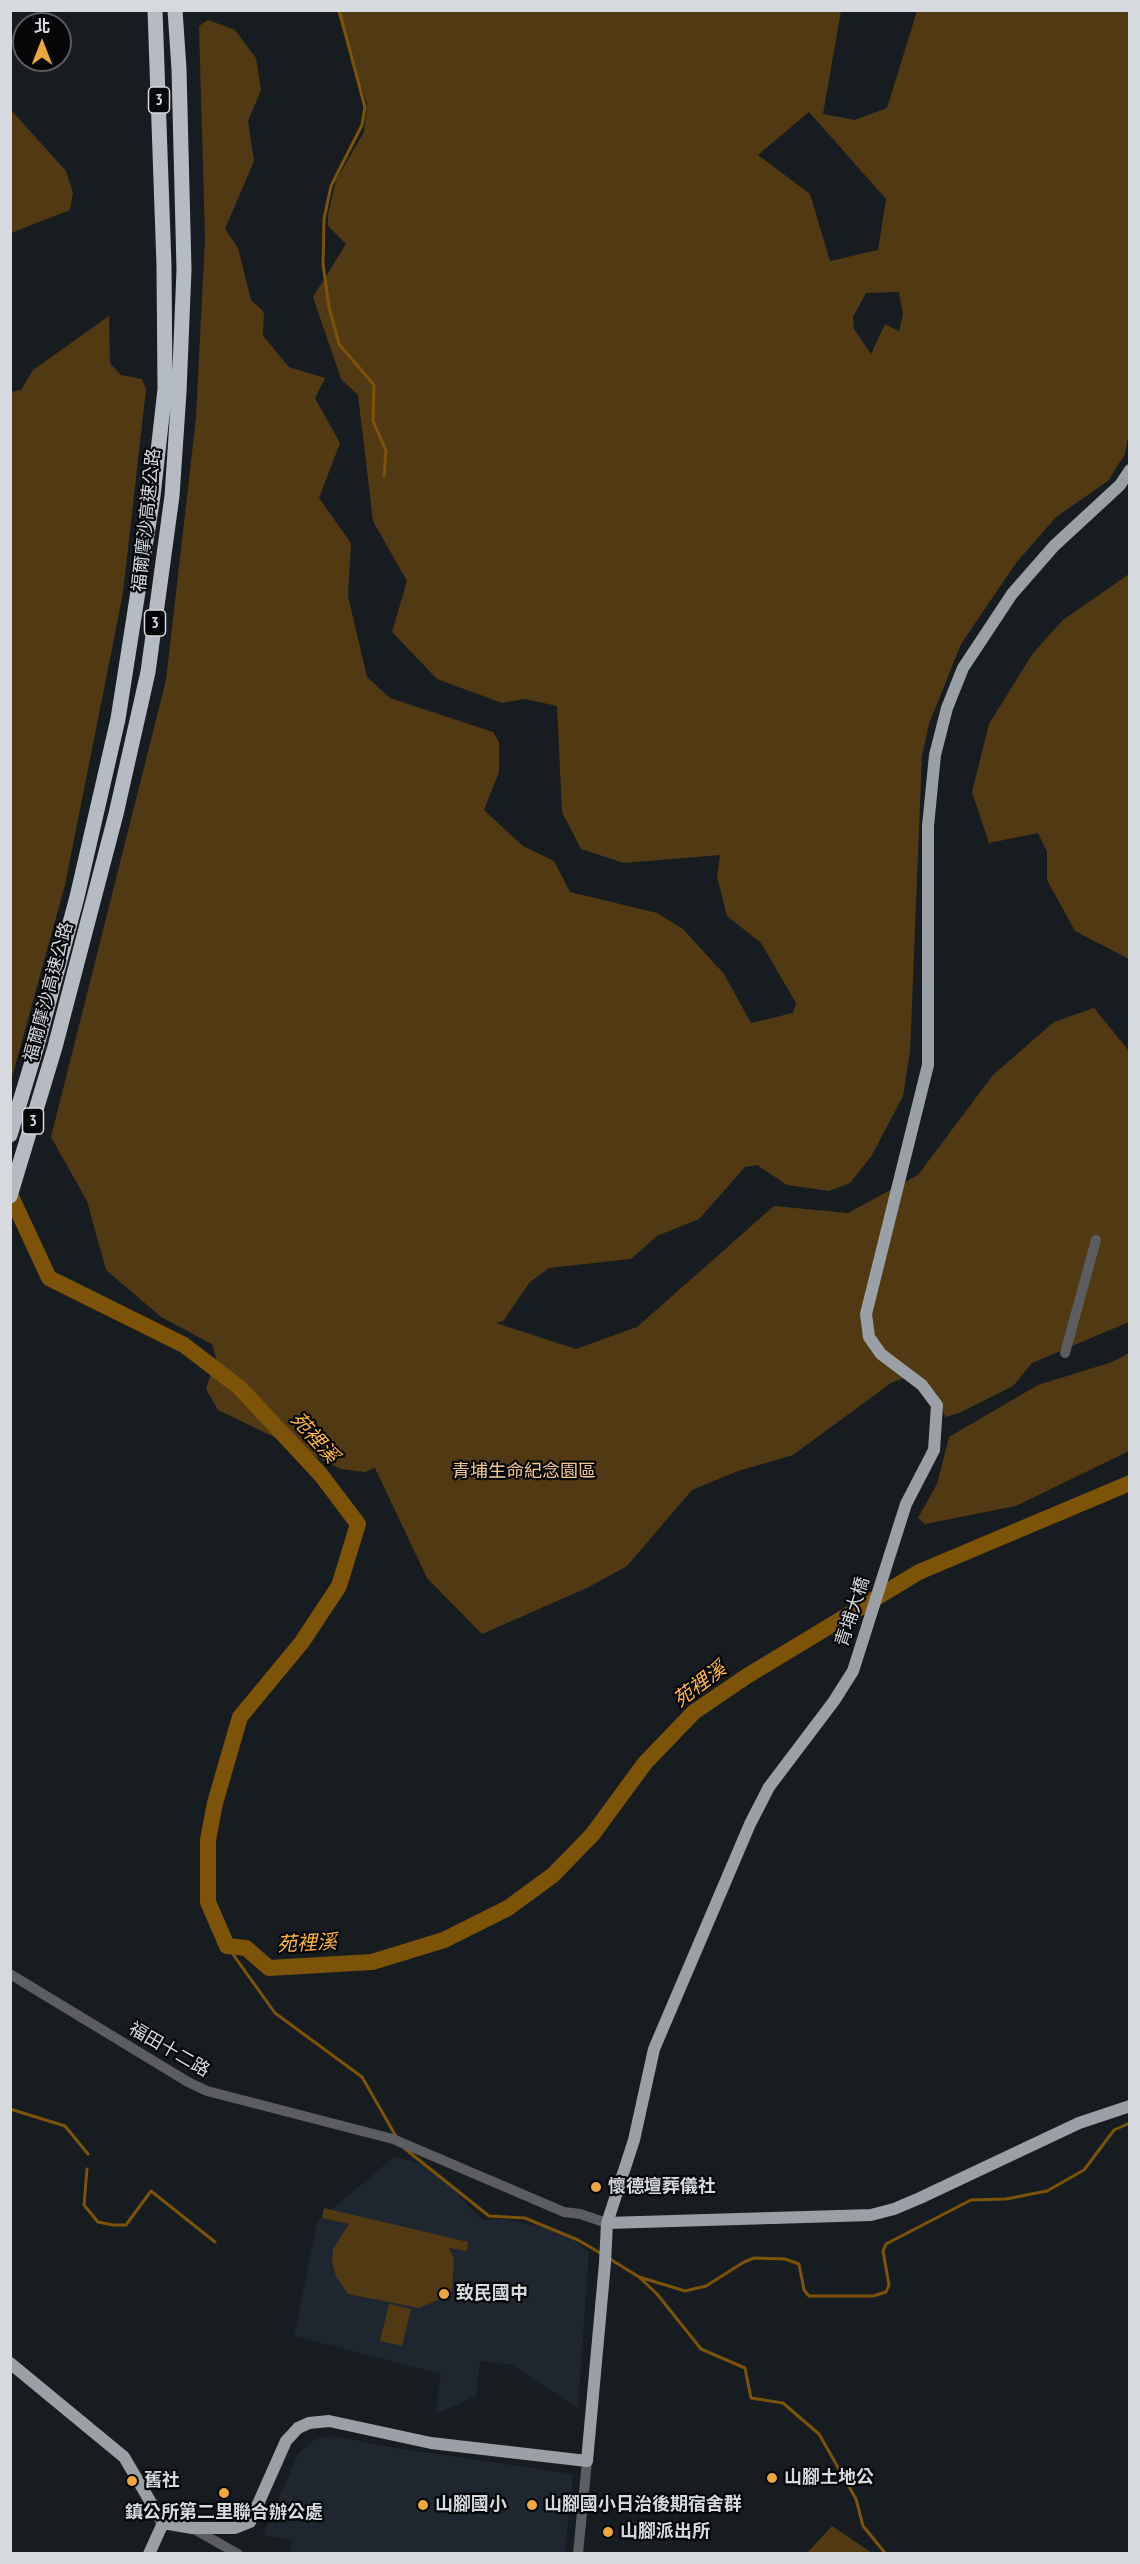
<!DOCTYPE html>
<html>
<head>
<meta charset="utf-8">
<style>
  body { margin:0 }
  #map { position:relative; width:1140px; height:2564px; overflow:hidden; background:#171c21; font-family:"PT Sans Narrow","Noto Sans TC",sans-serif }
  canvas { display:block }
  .frame { position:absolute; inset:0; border:12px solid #d6d9dd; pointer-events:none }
  .north { position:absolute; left:12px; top:12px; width:60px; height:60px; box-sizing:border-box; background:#050608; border:2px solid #595a5d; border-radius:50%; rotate:0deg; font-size:16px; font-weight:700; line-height:24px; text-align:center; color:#d6d9dd }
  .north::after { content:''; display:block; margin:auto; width:21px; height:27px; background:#eda83b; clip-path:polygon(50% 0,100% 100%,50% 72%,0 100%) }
</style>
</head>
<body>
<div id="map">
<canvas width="1140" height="2564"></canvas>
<div class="frame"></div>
<div class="north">北</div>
</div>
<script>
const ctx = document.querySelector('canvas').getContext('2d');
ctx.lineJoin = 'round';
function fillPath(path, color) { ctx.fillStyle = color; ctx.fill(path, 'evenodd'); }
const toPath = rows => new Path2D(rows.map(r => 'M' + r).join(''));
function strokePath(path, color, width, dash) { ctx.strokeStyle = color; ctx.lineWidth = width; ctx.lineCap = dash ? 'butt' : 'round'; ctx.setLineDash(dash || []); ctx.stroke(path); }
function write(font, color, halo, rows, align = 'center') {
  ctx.font = font + ' "PT Sans Narrow","Noto Sans TC",sans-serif'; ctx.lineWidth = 4.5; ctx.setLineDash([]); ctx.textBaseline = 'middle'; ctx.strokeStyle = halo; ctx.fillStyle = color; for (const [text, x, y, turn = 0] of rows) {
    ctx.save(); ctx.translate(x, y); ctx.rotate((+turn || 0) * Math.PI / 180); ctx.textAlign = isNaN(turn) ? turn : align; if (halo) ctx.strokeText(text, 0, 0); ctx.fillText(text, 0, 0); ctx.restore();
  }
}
fillPath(toPath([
  [395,2156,434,2169,482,2220,503,2219,562,2231,589,2252,578,2408,512,2365,480,2361,476,2396,436,2414,441,2374,294,2336,317,2222],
  [335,2436,388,2447,573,2474,565,2553,291,2553,292,2540,263,2535,298,2454,316,2439]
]), '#1e2630');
fillPath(toPath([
  [337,11,841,11,823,114,855,120,887,108,917,11,1129,11,1130,425,1125,454,1108,481,1056,517,1016,563,961,644,929,724,922,756,910,1052,903,1096,872,1155,850,1183,829,1191,787,1185,757,1165,745,1167,699,1219,657,1236,631,1259,549,1268,530,1282,503,1321,496,1323,576,1349,637,1327,774,1206,848,1213,918,1175,993,1075,1054,1022,1094,1008,1129,1051,1129,1322,1032,1363,1013,1386,959,1413,945,1417,937,1394,916,1373,891,1383,793,1455,738,1471,692,1490,627,1566,589,1587,482,1634,427,1578,375,1468,365,1472,341,1469,218,1410,206,1389,216,1358,212,1344,161,1317,106,1270,87,1201,51,1137,166,680,196,418,205,239,199,26,208,20,235,30,256,58,261,90,248,121,254,161,225,229,238,248,251,300,264,312,263,336,289,367,325,378,315,398,340,443,319,498,351,543,348,596,367,677,390,698,493,732,499,742,499,772,484,810,523,846,554,861,570,892,657,913,683,929,724,974,751,1023,793,1013,796,1003,761,943,727,916,717,877,720,855,624,863,581,849,562,812,557,706,525,699,502,703,437,679,392,632,407,581,373,521,358,395,341,379,313,297,346,244,328,226,328,215,336,180,364,132,367,104],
  [809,112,886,199,878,250,830,261,810,194,758,155],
  [899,292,903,315,899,331,885,324,871,354,854,329,853,317,866,293],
  [13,112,66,171,73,193,70,210,11,233,10,114],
  [109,316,110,363,121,375,142,379,146,389,123,593,65,885,11,1081,11,392,21,390,33,370],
  [1129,574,1130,959,1129,959,1075,931,1047,880,1047,852,1038,833,989,843,972,792,989,724,1033,653,1063,620],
  [1129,1353,1129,1451,1016,1506,925,1524,918,1518,937,1484,949,1437,1038,1385,1112,1362],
  [324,2208,468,2242,467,2251,449,2248,454,2259,452,2291,440,2299,419,2308,348,2294,336,2276,332,2262,333,2249,349,2224,322,2218],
  [389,2304,411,2309,402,2346,380,2341],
  [832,2526,872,2553,807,2553]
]), '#513914');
strokePath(toPath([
  [339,10,365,107,362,125,331,186,324,219,323,264,329,307,339,344,374,385,373,421,386,451,384,476],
  [227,1946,275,2013,362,2077,397,2138],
  [10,2109,65,2126,88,2154],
  [404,2148,489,2216,525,2218,578,2240,602,2254],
  [87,2169,84,2205,98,2222,113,2225,126,2225,151,2191,215,2242],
  [610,2259,639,2277,685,2291,706,2286,744,2262,754,2258,785,2259,799,2264,804,2290,809,2296,873,2296,886,2292,889,2285,883,2251,886,2244,971,2200,1006,2199,1047,2191,1084,2170,1114,2130,1130,2123],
  [640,2278,657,2294,701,2349,745,2368,751,2398,783,2403,819,2434,856,2499,863,2526,886,2554]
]), '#7c5309', 3);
strokePath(toPath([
  [10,1194,49,1278,184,1345,240,1388,321,1475,358,1524,339,1586,302,1642,240,1717,215,1803,208,1840,208,1902,227,1946,246,1948,269,1968,372,1962,444,1940,508,1908,553,1875,592,1835,645,1763,694,1712,747,1676,919,1572,1130,1483]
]), '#7c5309', 16);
strokePath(toPath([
  [1065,1353,1096,1240],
  [10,1974,188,2082,207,2091,393,2139,564,2212,580,2214,607,2223],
  [192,2528,238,2554],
  [578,2554,587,2461]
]), '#5b5d60', 10);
strokePath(toPath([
  [607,2223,871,2215,894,2209,920,2198,1079,2123,1130,2106],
  [10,2363,124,2457,163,2523,192,2528,235,2528,250,2522,286,2441,298,2428,309,2423,329,2421,431,2443,587,2461,605,2263,607,2223,634,2140,654,2049,750,1824,769,1787,834,1701,853,1671,906,1504,934,1450,937,1405,922,1385,881,1354,869,1337,866,1314,928,1065,928,826,935,755,947,708,963,668,1012,594,1054,546,1120,485,1130,470],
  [149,2554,163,2523]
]), '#9ba0a6', 12);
strokePath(toPath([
  [10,1135,38,1042,77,897,118,719,153,496,165,389,164,266,155,10],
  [10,1196,55,1047,116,814,148,672,172,496,179,392,184,270,179,69,175,10]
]), '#b5bbc2', 15);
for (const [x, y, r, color] of [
  [596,2187,6,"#eda83b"],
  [444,2294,6,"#eda83b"],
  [772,2478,6,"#eda83b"],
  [132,2481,6,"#eda83b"],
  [224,2493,6,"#eda83b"],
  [423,2505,6,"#eda83b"],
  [532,2505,6,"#eda83b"],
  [608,2532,6,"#eda83b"]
]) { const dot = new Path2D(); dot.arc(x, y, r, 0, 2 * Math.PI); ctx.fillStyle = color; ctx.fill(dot); strokePath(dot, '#050608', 2); }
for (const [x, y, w] of [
  [159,100,21],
  [155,623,21],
  [33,1121,21]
]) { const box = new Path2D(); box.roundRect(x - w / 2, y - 13, w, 26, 4.5); ctx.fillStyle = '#050608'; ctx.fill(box); strokePath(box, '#d6d9dd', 1.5); }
write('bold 16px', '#d6d9dd', null, [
  ["3",159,100],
  ["3",155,623],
  ["3",33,1121]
]);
write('18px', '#d6d9dd', '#050608', [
  ["福爾摩沙高速公路",147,520,-84],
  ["福爾摩沙高速公路",49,992,-75],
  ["青埔大橋",853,1612,-72],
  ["福田十二路",169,2050,30]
]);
write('18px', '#f4c88d', '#050608', [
  ["青埔生命紀念園區",524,1472]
]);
write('bold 18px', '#d6d9dd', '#050608', [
  ["懷德壇葬儀社",608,2187],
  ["致民國中",456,2294],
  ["山腳土地公",784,2478],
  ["舊社",144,2481],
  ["山腳國小",435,2505],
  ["山腳國小日治後期宿舍群",544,2505],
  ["鎮公所第二里聯合辦公處",224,2513,"center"],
  ["山腳派出所",620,2532]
], 'left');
write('italic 20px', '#ffb643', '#050608', [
  ["苑裡溪",314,1438,48],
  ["苑裡溪",700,1685,-37],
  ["苑裡溪",307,1944,-3]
]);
</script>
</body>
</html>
